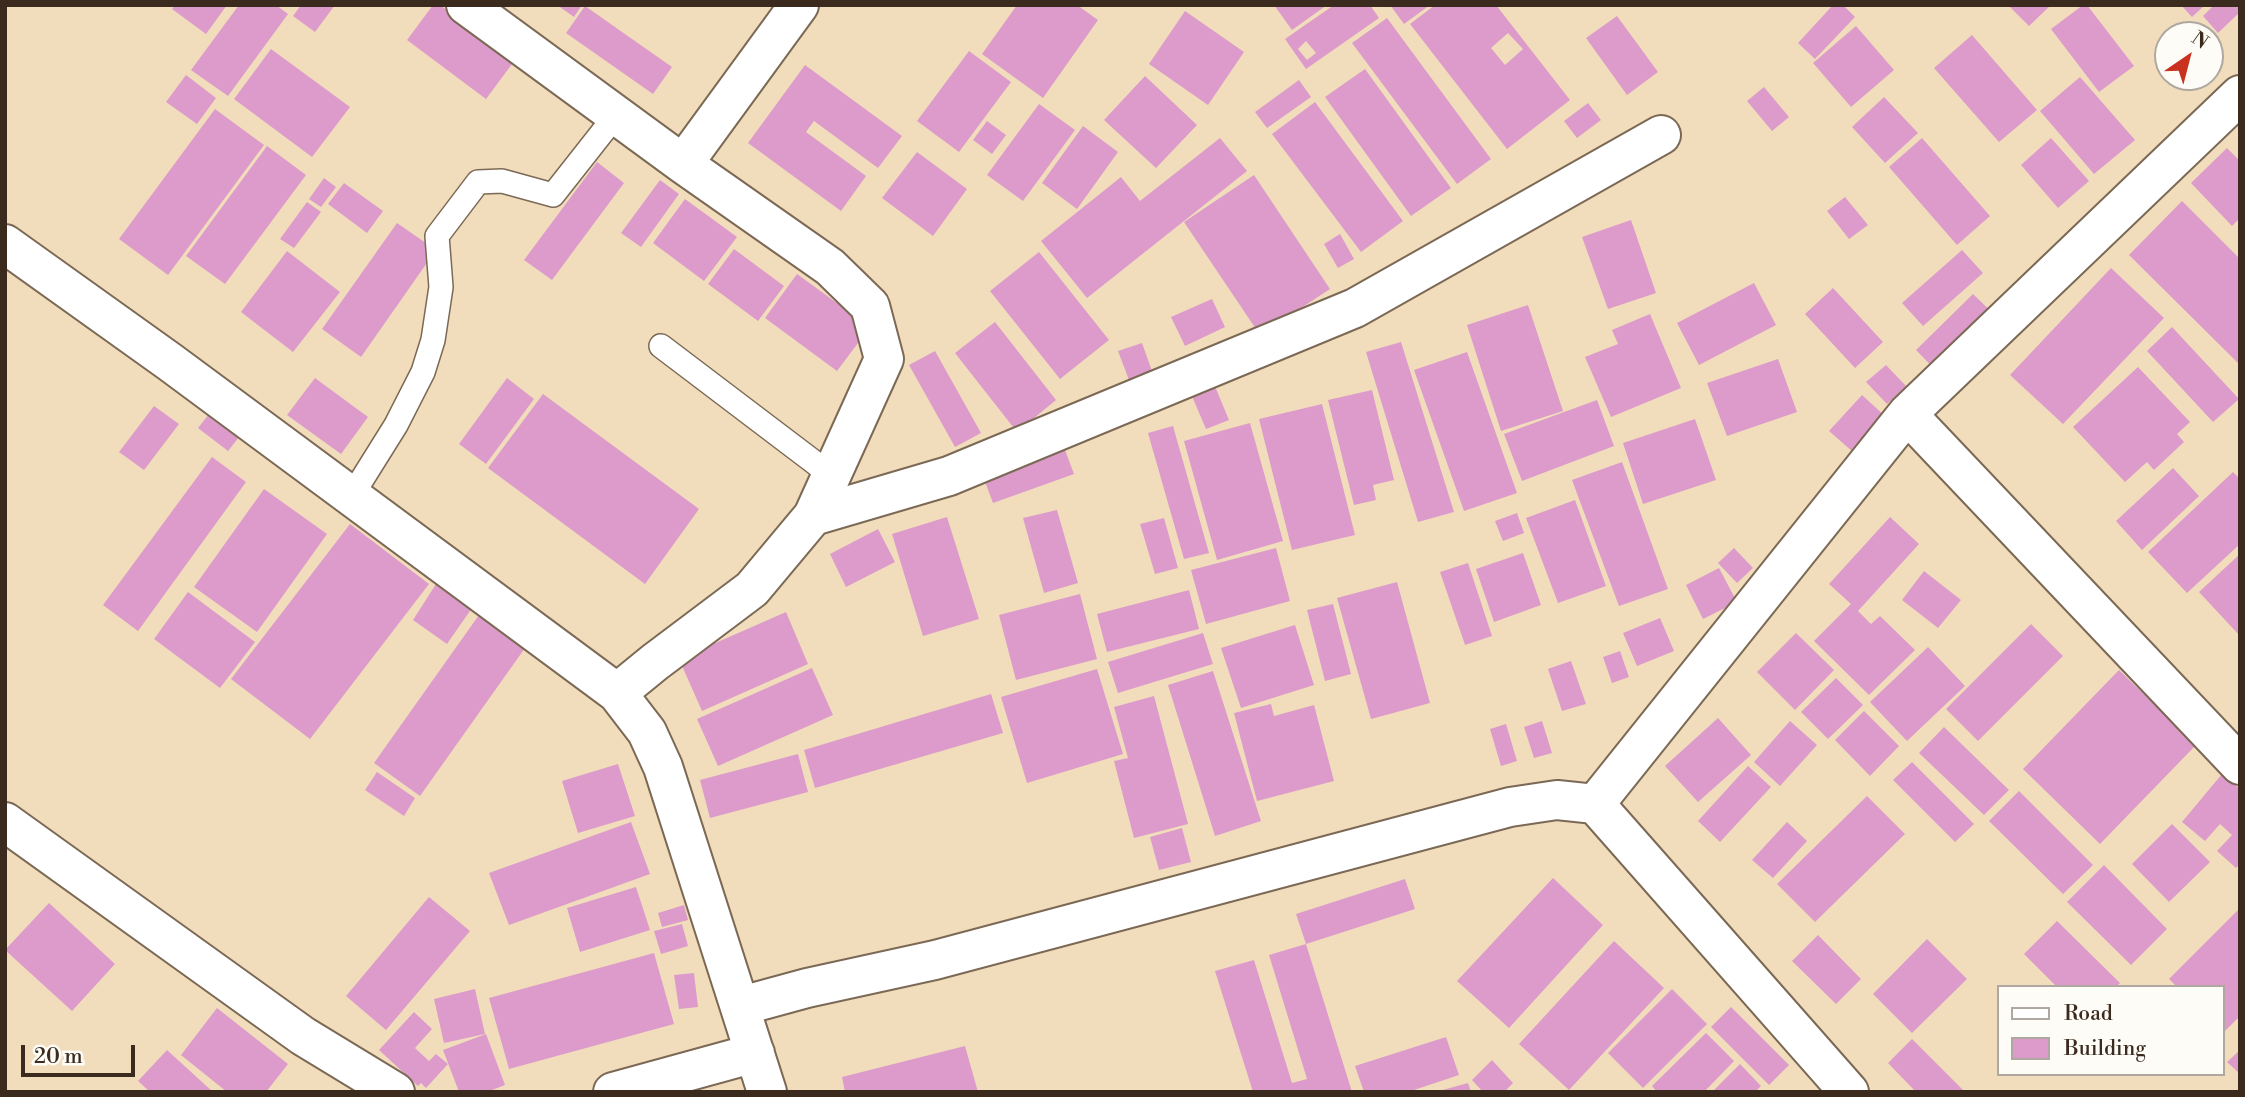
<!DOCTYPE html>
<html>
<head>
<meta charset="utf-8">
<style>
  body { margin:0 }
  #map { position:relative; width:2245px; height:1097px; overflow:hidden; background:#f1ddbc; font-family:"Libre Bodoni",serif }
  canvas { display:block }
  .frame { position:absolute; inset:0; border:7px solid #3b2a1e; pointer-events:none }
  .legend { position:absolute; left:1997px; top:985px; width:228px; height:91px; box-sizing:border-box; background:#fdfcf7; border:2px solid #afa8a0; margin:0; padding:9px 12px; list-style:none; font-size:21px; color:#3b2a1e }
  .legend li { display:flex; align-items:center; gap:14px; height:35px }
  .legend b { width:35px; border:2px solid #afa8a0 }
  .north { position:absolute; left:2154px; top:21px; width:70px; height:70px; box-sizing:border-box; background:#fdfcf7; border:2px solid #afa8a0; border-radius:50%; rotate:35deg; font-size:19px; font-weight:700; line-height:28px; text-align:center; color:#3b2a1e }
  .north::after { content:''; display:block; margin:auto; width:24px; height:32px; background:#c8321e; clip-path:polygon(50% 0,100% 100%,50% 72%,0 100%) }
  .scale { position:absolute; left:21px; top:1045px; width:114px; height:32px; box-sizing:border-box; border:4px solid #3b2a1e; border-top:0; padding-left:9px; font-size:21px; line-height:24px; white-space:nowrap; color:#3b2a1e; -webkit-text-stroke:5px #fdfcf7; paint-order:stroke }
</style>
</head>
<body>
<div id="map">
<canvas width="2245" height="1097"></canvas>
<div class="frame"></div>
<ul class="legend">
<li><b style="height:9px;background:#fff"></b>Road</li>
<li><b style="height:19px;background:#dc9bca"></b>Building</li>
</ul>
<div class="north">N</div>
<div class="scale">20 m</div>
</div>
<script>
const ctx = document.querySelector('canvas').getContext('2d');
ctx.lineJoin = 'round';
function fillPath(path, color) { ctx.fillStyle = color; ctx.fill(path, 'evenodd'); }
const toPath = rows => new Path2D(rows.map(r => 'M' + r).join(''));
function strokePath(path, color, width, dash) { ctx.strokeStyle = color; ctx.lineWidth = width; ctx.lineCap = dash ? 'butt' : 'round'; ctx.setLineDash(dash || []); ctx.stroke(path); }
fillPath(toPath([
  [175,5,227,5,206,34,172,9],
  [239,5,276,5,288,14,228,96,191,70],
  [301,5,335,5,315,32,293,16],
  [433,5,440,5,515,60,486,99,407,40],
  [557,5,582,5,574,17],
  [1017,5,1077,5,1098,20,1043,98,982,54],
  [1274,5,1327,5,1292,30],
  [1334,5,1370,5,1379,18,1306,69,1285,39],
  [1306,41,1316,53,1307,60,1298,49],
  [1390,5,1430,5,1404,24],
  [1435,5,1496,5,1570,100,1507,149,1410,24],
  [1508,33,1523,49,1505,65,1491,48],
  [1833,5,1843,5,1855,17,1815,59,1798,43],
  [2008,5,2051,5,2029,26],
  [2083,5,2087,5,2134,66,2099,92,2051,29],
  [2181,5,2205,5,2192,17],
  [2214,5,2240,5,2240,12,2218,33,2203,16],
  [585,6,672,67,653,94,566,33],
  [1185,11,1244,52,1208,105,1149,64],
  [1617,16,1658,72,1627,95,1586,38],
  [1387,18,1491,159,1457,184,1352,43],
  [1856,26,1894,70,1851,107,1813,63],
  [1972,35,2037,110,1999,142,1934,68],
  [271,49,350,107,312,157,234,99],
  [969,51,1011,82,959,152,917,121],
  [805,65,902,136,878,168,814,121,806,132,866,176,841,211,748,143],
  [1365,69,1451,188,1411,216,1325,97],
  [186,75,216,98,197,124,166,102],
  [1145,76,1197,125,1156,168,1104,120],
  [2080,77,2135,140,2094,174,2040,111],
  [1299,80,1311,97,1267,128,1255,112],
  [1764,87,1789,117,1772,131,1747,101],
  [1884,97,1918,133,1885,163,1852,127],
  [1315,102,1403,221,1361,252,1272,134],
  [1588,103,1601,120,1577,138,1564,121],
  [1039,104,1075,130,1023,201,987,175],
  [215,109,264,145,168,275,119,239],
  [987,121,1006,135,992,154,973,140],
  [1083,126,1118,152,1077,209,1042,183],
  [1220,138,1247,171,1087,298,1041,241,1121,177,1140,201],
  [1922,138,1990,216,1957,245,1889,167],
  [2051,138,2089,181,2058,208,2021,165],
  [267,146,306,175,225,284,186,256],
  [2227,148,2240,161,2240,218,2232,226,2191,183],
  [917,152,967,189,933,236,882,198],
  [597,162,624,183,552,280,524,260],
  [1254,175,1330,289,1260,335,1184,222],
  [324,178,336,187,321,207,309,199],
  [660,180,679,194,641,247,621,233],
  [344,183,383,211,367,233,328,204],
  [1845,197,1868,225,1849,239,1827,211],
  [685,199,737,237,704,281,653,243],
  [2182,201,2240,259,2240,365,2129,255],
  [307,202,321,212,294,248,280,239],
  [1631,220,1656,293,1608,309,1582,237],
  [397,223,436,250,361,357,322,329],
  [1340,234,1354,259,1338,268,1324,244],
  [734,249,784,286,758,321,708,284],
  [1962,250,1983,273,1923,326,1902,303],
  [287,251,340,292,293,352,241,312],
  [1039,252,1109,340,1060,379,990,291],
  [2111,268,2164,318,2063,424,2010,375],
  [797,274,870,327,837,371,765,318],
  [1754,283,1776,325,1699,365,1677,323],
  [1833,288,1883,342,1855,368,1805,314],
  [1973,294,2002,322,1944,379,1916,350],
  [1212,299,1225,327,1185,346,1171,317],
  [1528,305,1563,411,1501,431,1467,325],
  [1650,314,1681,388,1611,417,1585,357,1618,344,1612,330],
  [995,322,1056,400,1017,432,955,353],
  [2172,327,2239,399,2213,422,2147,351],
  [1401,342,1454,512,1418,522,1366,352],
  [1142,343,1152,371,1129,380,1118,351],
  [935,351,981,433,955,447,909,365],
  [1467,352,1517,493,1464,511,1414,370],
  [1778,359,1797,412,1727,436,1707,383],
  [1886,365,1906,386,1887,404,1866,382],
  [2138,367,2190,422,2177,434,2184,442,2154,470,2147,462,2125,482,2073,427],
  [315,378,368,417,341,454,287,415],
  [507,378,534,399,486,464,459,444],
  [1214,384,1229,420,1206,429,1191,394],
  [1372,390,1394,480,1373,485,1376,500,1354,505,1328,400],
  [543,394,699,509,645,584,488,468],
  [1862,395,1886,417,1853,452,1829,431],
  [1597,400,1614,446,1522,481,1504,434],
  [1322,404,1355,535,1292,550,1259,419],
  [154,406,179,424,144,470,119,452],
  [209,414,239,437,228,451,198,428],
  [1695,419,1716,480,1643,504,1623,443],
  [1250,423,1283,541,1217,560,1184,441],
  [1173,426,1209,553,1184,559,1148,433],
  [1065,450,1074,474,993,503,984,479],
  [212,457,246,482,138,631,103,605],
  [1622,462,1668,589,1619,606,1572,480],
  [2173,468,2199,496,2142,550,2116,521],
  [2233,472,2240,479,2240,544,2187,593,2148,552],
  [264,489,327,534,257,632,194,587],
  [1575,500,1606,586,1558,603,1526,518],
  [1057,510,1078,583,1044,593,1023,518],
  [1517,513,1524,533,1503,541,1495,521],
  [947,517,979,619,923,636,892,534],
  [1890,517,1919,544,1858,611,1871,624,1880,616,1915,650,1869,695,1814,641,1851,604,1829,584],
  [1164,518,1178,568,1155,574,1140,524],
  [350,524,429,584,310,739,231,679],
  [878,529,895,562,846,587,830,554],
  [1276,548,1290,601,1206,624,1191,570],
  [1734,548,1753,568,1737,583,1718,563],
  [1523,553,1541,605,1494,622,1476,569],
  [2240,554,2240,636,2199,592],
  [1468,563,1492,636,1465,645,1440,572],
  [1719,568,1737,602,1703,619,1686,585],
  [1924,571,1961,600,1938,628,1902,600],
  [1397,582,1430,703,1371,719,1337,598],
  [436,584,472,608,447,644,413,620],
  [1189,590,1199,629,1107,652,1097,614],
  [188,592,255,642,220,688,154,639],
  [1080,594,1097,659,1016,680,999,615],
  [1333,604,1351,674,1325,681,1307,610],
  [786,612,808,664,702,711,679,659],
  [479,615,525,648,420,796,374,763],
  [1660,618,1674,651,1637,666,1623,633],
  [2031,624,2063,656,1978,741,1946,709],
  [1295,625,1314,685,1241,708,1221,648],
  [1203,633,1213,664,1118,693,1108,662],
  [1796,633,1834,670,1795,710,1757,672],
  [1928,647,1965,686,1907,741,1870,702],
  [1620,651,1629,677,1612,683,1603,657],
  [1571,661,1586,704,1562,711,1548,669],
  [812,668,833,715,718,766,697,719],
  [1097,669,1123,754,1027,783,1001,697],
  [2119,670,2196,745,2100,844,2023,769],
  [1213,671,1261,821,1215,836,1168,685],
  [1836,678,1863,705,1828,739,1801,712],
  [991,694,1003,733,815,788,804,750],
  [1154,696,1188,824,1134,838,1114,761,1128,758,1114,707],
  [1271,704,1274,716,1314,705,1334,781,1257,801,1234,713],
  [1864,711,1899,746,1870,776,1835,740],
  [1718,718,1751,755,1698,802,1665,766],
  [1542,721,1552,753,1534,758,1524,727],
  [1790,721,1817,745,1780,786,1754,762],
  [1506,724,1517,761,1501,766,1490,729],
  [1944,727,2009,790,1984,815,1919,753],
  [798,754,808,792,710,818,700,780],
  [1912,762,1974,824,1955,842,1893,780],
  [618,764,635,816,578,833,562,781],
  [1748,766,1771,787,1720,842,1698,821],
  [377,772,415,798,404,816,365,790],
  [2222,774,2240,789,2240,864,2236,868,2217,851,2232,835,2220,824,2205,841,2182,822],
  [2019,791,2093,865,2063,894,1989,821],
  [1867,796,1905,834,1815,922,1777,884],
  [631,822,650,874,509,925,489,873],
  [1787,822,1807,841,1773,878,1752,860],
  [2172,824,2210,862,2169,902,2132,864],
  [1182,828,1191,862,1159,870,1150,837],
  [2104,865,2167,929,2131,965,2067,902],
  [1553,878,1603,925,1509,1028,1457,981],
  [1405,879,1415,909,1306,944,1352,1092,1253,1092,1215,971,1254,960,1292,1083,1307,1079,1269,955,1306,944,1296,914],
  [636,887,650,930,580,952,567,908],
  [429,897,470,931,386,1030,346,996],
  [49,903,115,964,72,1011,5,950],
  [684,905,688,920,662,927,658,913],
  [2240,908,2240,1016,2222,1034,2222,987,2177,987,2169,979],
  [2057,921,2120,983,2116,987,2057,987,2024,954],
  [682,924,688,946,661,954,654,931],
  [1818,935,1861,979,1836,1004,1792,961],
  [1927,939,1967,979,1912,1033,1873,994],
  [1614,941,1664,988,1569,1090,1519,1044],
  [654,953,674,1024,509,1069,489,998],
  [694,973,698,1007,679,1009,674,975],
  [475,989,485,1034,444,1043,434,999],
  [1672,989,1707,1024,1643,1088,1608,1053],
  [1731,1007,1789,1065,1769,1085,1711,1027],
  [217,1008,288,1064,266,1092,227,1092,181,1055],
  [414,1012,432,1029,415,1048,429,1061,436,1054,448,1064,426,1088,421,1083,418,1086,379,1050],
  [1706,1033,1734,1061,1704,1092,1657,1092,1652,1086],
  [486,1034,505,1085,487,1092,459,1092,443,1050],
  [1446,1037,1459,1075,1408,1092,1364,1092,1355,1066],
  [1912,1039,1965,1092,1916,1092,1888,1063],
  [965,1046,978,1092,845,1092,842,1077],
  [167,1050,213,1092,150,1092,138,1081],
  [2240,1050,2240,1074,2227,1062],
  [1492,1060,1513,1083,1504,1092,1483,1092,1472,1080],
  [1740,1064,1761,1086,1755,1092,1712,1092],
  [1468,1083,1471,1092,1439,1092,1439,1091]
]), '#dc9bca');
const service = toPath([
  [661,346,831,475],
  [351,497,396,425,423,372,433,340,441,287,437,236,478,182,502,181,553,195,616,115]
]);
const minor = toPath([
  [466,5,683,164,830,267,870,306,884,359,813,516],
  [683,164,799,5],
  [5,244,170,362,617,693,647,732,663,767,767,1092],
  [1907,414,2240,765],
  [617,693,655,662,752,589,813,516,949,476,1355,308,1661,135],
  [1595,804,1849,1092],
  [5,822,303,1036,395,1092],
  [741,1006,807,988,935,960,1510,807,1557,800,1595,804,1907,414,2240,95],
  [613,1092,755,1053]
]);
strokePath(service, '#7b6955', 26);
strokePath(minor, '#7b6955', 42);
strokePath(service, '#fff', 23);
strokePath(minor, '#fff', 38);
</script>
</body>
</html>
